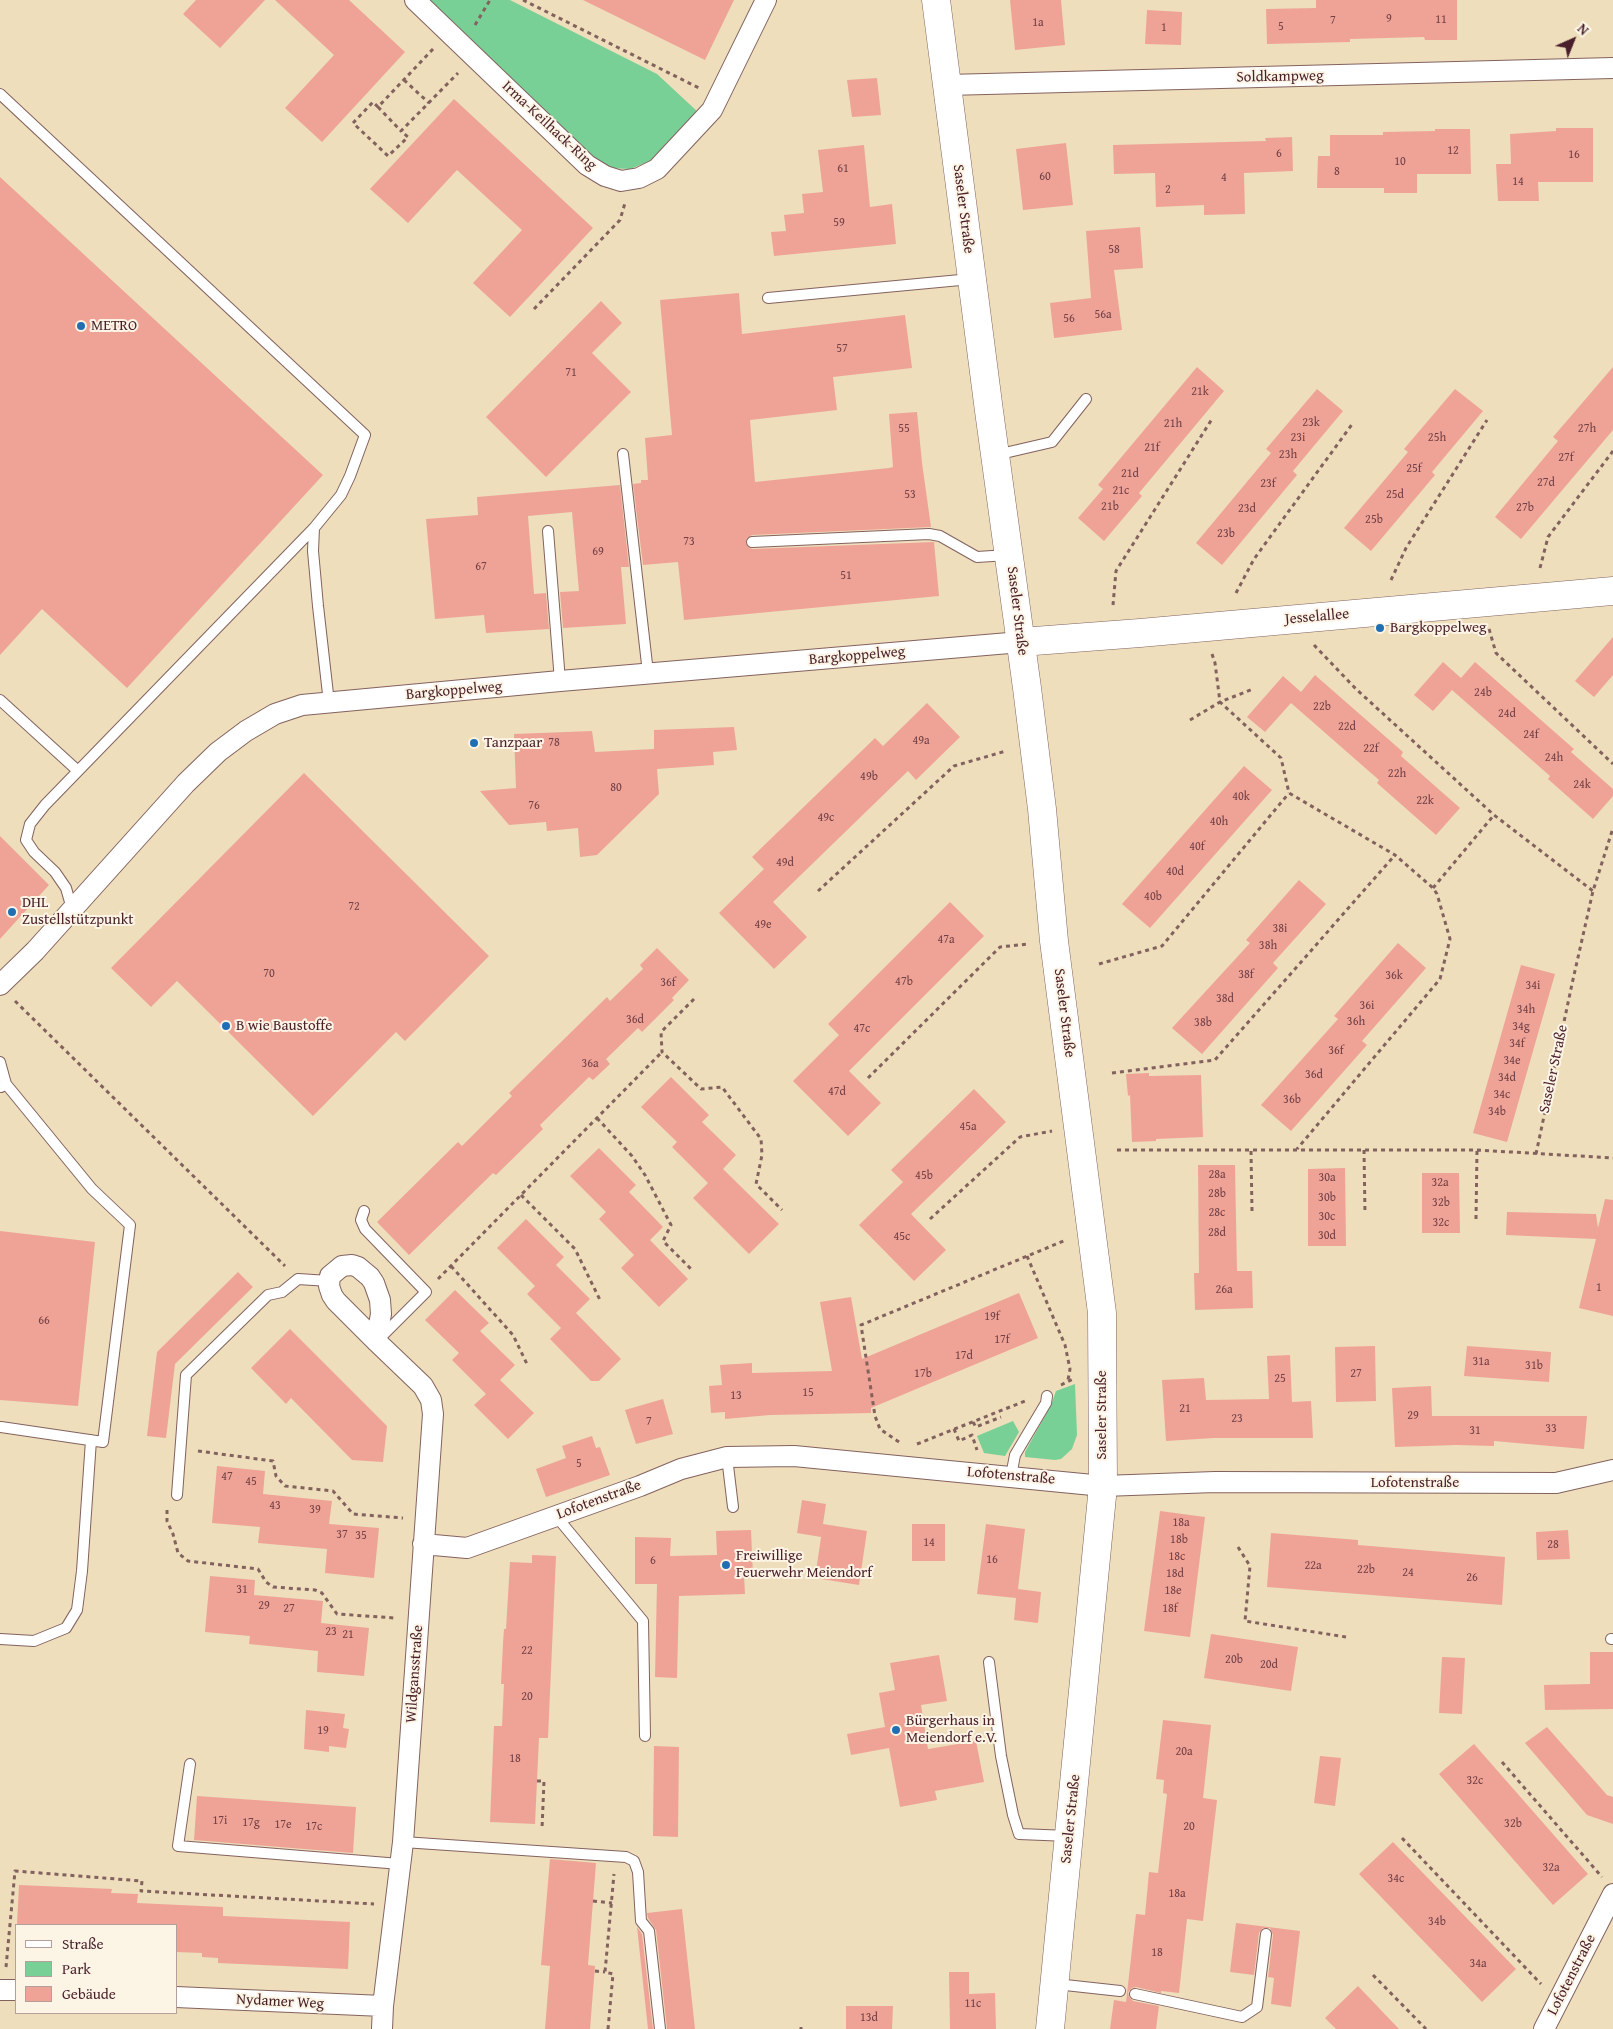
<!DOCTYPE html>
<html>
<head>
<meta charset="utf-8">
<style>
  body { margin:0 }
  #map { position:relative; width:1613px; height:2029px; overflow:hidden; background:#eedebc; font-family:"Gentium Book Plus",serif }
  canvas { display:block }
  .legend { position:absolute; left:15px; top:1924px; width:162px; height:90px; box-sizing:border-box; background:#fcf5e5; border:1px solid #b59f9b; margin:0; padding:6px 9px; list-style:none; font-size:15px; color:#4a1f2b }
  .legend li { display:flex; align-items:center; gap:10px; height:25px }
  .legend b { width:25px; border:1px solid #b59f9b }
  .north { position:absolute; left:1548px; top:15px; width:50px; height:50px; -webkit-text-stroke:4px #fcf5e5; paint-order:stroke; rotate:44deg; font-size:14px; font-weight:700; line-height:20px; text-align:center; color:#4a1f2b }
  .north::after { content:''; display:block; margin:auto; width:18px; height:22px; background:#4a1f2b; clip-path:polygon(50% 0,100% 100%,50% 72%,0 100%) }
</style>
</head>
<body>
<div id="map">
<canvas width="1613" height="2029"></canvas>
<ul class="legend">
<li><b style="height:6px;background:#fff"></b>Straße</li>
<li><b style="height:14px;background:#78d096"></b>Park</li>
<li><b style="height:14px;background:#efa397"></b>Gebäude</li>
</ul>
<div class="north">N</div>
</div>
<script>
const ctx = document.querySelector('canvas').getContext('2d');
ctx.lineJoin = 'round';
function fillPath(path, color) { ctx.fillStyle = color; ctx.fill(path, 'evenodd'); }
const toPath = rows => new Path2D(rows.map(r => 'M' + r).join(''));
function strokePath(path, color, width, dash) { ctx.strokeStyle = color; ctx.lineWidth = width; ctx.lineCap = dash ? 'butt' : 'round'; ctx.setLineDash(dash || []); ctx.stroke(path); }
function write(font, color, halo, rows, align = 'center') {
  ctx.font = font + ' "Gentium Book Plus",serif'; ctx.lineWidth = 4; ctx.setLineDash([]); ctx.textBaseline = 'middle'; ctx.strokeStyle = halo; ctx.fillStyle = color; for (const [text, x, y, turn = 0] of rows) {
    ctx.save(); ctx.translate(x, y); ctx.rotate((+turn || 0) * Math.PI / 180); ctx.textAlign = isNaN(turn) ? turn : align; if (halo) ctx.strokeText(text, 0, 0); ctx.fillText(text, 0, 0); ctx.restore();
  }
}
fillPath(toPath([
  [424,0,510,0,657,74,699,113,650,161,630,169,609,168,596,160],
  [1075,1384,1077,1435,1072,1449,1061,1459,1055,1460,1025,1457,1025,1452,1051,1405,1056,1391],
  [1013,1421,1019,1432,1005,1456,984,1453,977,1436]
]), '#78d096');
fillPath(toPath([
  [196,0,265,0,220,48,183,14],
  [275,0,349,0,405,52,322,142,285,108,334,55],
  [583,0,734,0,705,60],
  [1010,0,1061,0,1065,45,1015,50],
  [1316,0,1457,0,1457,40,1425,40,1424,37,1350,39,1350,42,1267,44,1266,9,1316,8],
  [1147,10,1182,12,1181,45,1145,44],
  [877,78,881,115,852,117,847,80],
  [454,99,593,228,510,317,473,283,522,230,457,170,408,223,370,189],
  [1556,128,1593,128,1593,182,1538,182,1539,201,1498,201,1496,164,1511,164,1510,134,1556,131],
  [1435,129,1470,129,1471,174,1417,174,1417,193,1384,193,1384,188,1317,188,1318,156,1330,156,1330,135,1383,135,1383,132,1435,131],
  [1292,137,1293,171,1244,173,1245,214,1204,215,1204,205,1156,207,1155,173,1114,174,1113,145,1266,141,1265,138],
  [1066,143,1073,205,1023,210,1016,149],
  [864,145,870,207,892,204,896,244,774,256,771,232,786,231,784,215,804,213,802,194,823,192,818,150],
  [0,177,323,475,127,688,42,609,0,655],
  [1140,227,1143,268,1114,270,1122,330,1054,338,1050,303,1091,298,1086,231],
  [739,293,742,334,905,315,912,368,833,377,837,410,750,420,755,482,889,468,893,467,889,414,917,412,922,463,931,527,752,535,746,539,747,546,752,549,934,542,939,596,684,620,678,562,643,565,633,484,641,483,641,480,648,480,645,438,672,435,660,300],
  [601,301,622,323,592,353,631,392,546,477,486,417],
  [1197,367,1224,391,1139,493,1142,496,1104,541,1078,518,1103,489,1098,485],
  [1613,367,1613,430,1521,539,1495,517,1558,441,1553,437],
  [1317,389,1343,411,1293,471,1297,475,1222,565,1196,543,1271,453,1266,449],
  [1455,389,1483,411,1432,472,1435,475,1371,551,1344,528,1408,452,1404,449],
  [620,485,629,567,621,567,626,624,563,628,560,592,579,591,572,512,528,516,534,594,546,593,549,629,486,633,484,615,435,619,426,519,478,515,477,497],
  [1613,637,1613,675,1594,697,1575,681],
  [1443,662,1461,678,1475,662,1574,749,1571,752,1613,789,1613,796,1593,819,1548,779,1550,776,1452,690,1433,711,1414,695],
  [1315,675,1403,752,1401,756,1460,808,1436,835,1377,783,1379,780,1291,703,1265,732,1247,717,1283,676,1301,692],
  [927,703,960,737,916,780,908,771,773,902,807,937,774,969,719,913,764,869,752,857,875,738,883,746],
  [734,727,737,750,713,752,714,765,657,769,659,794,597,855,580,857,578,828,547,831,546,822,509,825,480,791,516,788,514,734,592,731,595,752,654,749,654,730],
  [1244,766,1272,790,1150,928,1122,904],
  [304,773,489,956,405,1041,396,1032,313,1116,177,981,151,1007,111,968],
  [0,836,49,885,0,939],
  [1299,880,1326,904,1273,963,1278,968,1202,1054,1172,1028,1250,943,1246,940],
  [950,902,984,936,849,1071,881,1103,848,1136,793,1081,839,1035,828,1024],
  [1398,943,1426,968,1362,1041,1367,1045,1291,1131,1261,1105,1338,1019,1334,1016],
  [657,948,689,980,672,998,674,1000,642,1032,638,1028,606,1059,610,1064,593,1080,589,1077,540,1125,543,1129,496,1175,493,1173,409,1255,377,1222,458,1142,462,1146,512,1096,509,1093,607,997,610,1001,643,969,640,965],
  [1521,965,1555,974,1507,1142,1473,1133],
  [1149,1073,1149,1076,1201,1075,1203,1137,1156,1139,1156,1141,1132,1142,1130,1095,1128,1096,1126,1074],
  [671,1077,709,1115,702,1122,736,1155,723,1169,779,1224,749,1254,693,1198,708,1183,672,1147,677,1142,641,1107],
  [974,1089,1006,1122,911,1214,946,1250,914,1281,859,1225,903,1182,891,1170],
  [599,1148,636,1185,629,1192,663,1227,650,1240,688,1279,659,1307,621,1268,634,1255,599,1219,606,1212,570,1176],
  [1198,1165,1235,1165,1237,1271,1252,1271,1253,1308,1195,1310,1194,1273,1199,1273],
  [1345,1168,1346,1246,1308,1246,1308,1169],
  [1422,1173,1459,1173,1460,1233,1422,1233],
  [1605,1199,1613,1200,1613,1316,1579,1308,1596,1239,1506,1235,1507,1212,1596,1214,1598,1228],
  [526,1219,564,1257,556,1265,590,1299,576,1313,621,1359,599,1381,591,1381,550,1339,561,1328,527,1294,535,1286,497,1248],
  [0,1231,95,1242,78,1406,0,1400],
  [238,1272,253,1287,175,1364,166,1438,147,1436,157,1352],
  [455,1290,489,1323,480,1331,515,1365,500,1380,534,1413,508,1439,474,1405,486,1394,452,1360,459,1353,425,1320],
  [1019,1293,1038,1338,871,1408,871,1413,770,1415,725,1419,725,1412,711,1413,709,1386,722,1385,720,1365,752,1363,752,1373,832,1371,820,1302,851,1297,862,1359],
  [290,1329,387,1426,383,1462,352,1460,291,1398,286,1404,251,1368],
  [1375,1346,1376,1401,1336,1402,1335,1347],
  [1467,1346,1551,1352,1549,1382,1464,1376],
  [1290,1355,1292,1402,1311,1401,1313,1438,1214,1438,1166,1441,1162,1380,1204,1378,1206,1400,1269,1399,1267,1356],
  [1431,1386,1432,1416,1587,1416,1584,1449,1494,1441,1494,1446,1456,1445,1395,1447,1392,1388],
  [663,1399,673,1434,636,1444,625,1410],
  [592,1436,596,1448,600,1447,610,1475,546,1497,536,1469,566,1458,562,1446],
  [217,1466,265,1471,263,1494,332,1501,329,1524,379,1528,374,1578,325,1573,327,1549,258,1543,260,1527,212,1523],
  [802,1500,826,1504,821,1537,797,1533],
  [1160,1511,1205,1517,1190,1637,1144,1631],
  [823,1524,867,1531,859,1585,815,1578],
  [912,1524,945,1524,945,1561,912,1561],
  [986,1524,1025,1529,1018,1589,1041,1592,1038,1623,1014,1620,1016,1598,977,1594],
  [751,1530,753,1575,744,1575,745,1594,679,1596,677,1678,655,1677,657,1584,635,1584,635,1537,671,1538,670,1556,717,1555,716,1531],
  [1568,1530,1570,1559,1537,1560,1536,1532],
  [1271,1533,1358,1540,1358,1545,1505,1557,1502,1605,1267,1587],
  [532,1555,556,1556,548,1738,539,1738,535,1824,490,1822,494,1726,502,1726,504,1684,501,1684,503,1643,504,1629,506,1629,510,1562,532,1563],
  [210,1576,255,1580,254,1595,323,1601,321,1623,369,1628,364,1676,317,1672,318,1651,249,1644,250,1636,205,1632],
  [1211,1634,1298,1647,1291,1691,1204,1678],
  [1590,1652,1613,1652,1613,1709,1545,1710,1544,1685,1590,1684],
  [939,1655,947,1701,921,1705,928,1749,976,1741,984,1782,935,1791,937,1800,900,1807,889,1748,851,1755,847,1734,885,1727,879,1693,895,1690,890,1663],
  [1442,1657,1465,1658,1462,1714,1439,1713],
  [306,1710,345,1714,343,1728,349,1729,346,1748,329,1746,329,1752,304,1749],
  [1163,1720,1211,1725,1203,1798,1217,1800,1203,1921,1187,1919,1179,1993,1161,1991,1161,1993,1136,1987,1132,1988,1128,1992,1129,1997,1133,2001,1159,2006,1156,2029,1110,2029,1114,2000,1126,2002,1136,1914,1145,1915,1149,1872,1158,1873,1167,1794,1163,1793,1164,1780,1156,1779],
  [1547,1727,1607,1795,1613,1797,1613,1824,1587,1815,1525,1743],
  [1474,1744,1588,1874,1553,1905,1439,1774],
  [654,1746,679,1747,678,1837,653,1836],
  [1320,1756,1341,1758,1335,1806,1314,1803],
  [197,1796,356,1807,353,1853,194,1840],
  [1393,1842,1516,1969,1482,2002,1359,1874],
  [550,1859,596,1863,588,1965,595,1966,590,2029,545,2029,550,1966,541,1965],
  [19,1885,112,1889,111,1893,138,1894,137,1903,223,1907,223,1916,350,1922,348,1969,218,1963,218,1958,202,1957,202,1953,176,1952,176,1925,17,1925],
  [682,1909,695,2029,667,2029,656,1930,648,1918,647,1913],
  [1236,1923,1300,1931,1291,2007,1271,2004,1274,1978,1268,1977,1273,1935,1270,1928,1263,1928,1259,1933,1254,1975,1230,1972],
  [637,1927,642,1934,653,2029,648,2029],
  [949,1972,969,1972,969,1994,995,1993,996,2029,950,2029],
  [1358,1986,1399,2029,1336,2029,1325,2018],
  [846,2006,893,2006,892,2029,846,2029]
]), '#efa397');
const lane = toPath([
  [0,94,365,435,350,476,341,495,314,528,313,551,318,606,329,703],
  [768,298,971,279],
  [623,454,648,673],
  [996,455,1052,442,1086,399],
  [548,531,560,681],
  [752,542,929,534,940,536,977,557,1008,555],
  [0,700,78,771,45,805,30,824,26,840,34,852,55,872,66,888,72,909],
  [78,771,314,528],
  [0,1062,6,1084,1,1087],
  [364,1211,361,1220,365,1229,426,1292,380,1338],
  [1,1427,103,1442,130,1225,92,1189,6,1084],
  [727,1457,733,1507],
  [1011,1476,1015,1455,1046,1403,1047,1396],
  [177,1495,186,1375,268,1295,282,1292,298,1279,329,1281],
  [556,1516,643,1621,645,1736],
  [0,1639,34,1641,66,1628,77,1610,82,1571,91,1440],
  [1611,1639,1613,1639],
  [989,1662,1001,1756,1013,1815,1019,1834,1069,1836],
  [190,1764,178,1846,400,1864],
  [403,1842,626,1857,634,1861,638,1872,641,1921,649,1931,660,2029],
  [1056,1984,1120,1991],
  [1135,1994,1242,2017,1257,2007,1266,1934]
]);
const street = toPath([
  [415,0,587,165,605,176,621,181,639,178,657,169,712,110,766,0],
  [947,85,1613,68],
  [0,985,35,951,186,783,218,752,246,731,275,714,302,705,560,681,1021,642],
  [376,1341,381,1314,380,1300,374,1283,370,1277,358,1267,352,1265,342,1266,330,1276,329,1286,332,1295,336,1301,376,1341,423,1386,431,1400,433,1414,403,1842,383,2006,382,2029],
  [423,1544,467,1548,640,1486,681,1469,727,1457,794,1456,1103,1486,1215,1482,1556,1483,1613,1470],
  [0,1990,16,1990],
  [176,1997,383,2006],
  [1544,2029,1613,1894]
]);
const secondary = toPath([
  [936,0,989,411,1027,688,1042,809,1054,941,1102,1313,1103,1486,1050,2029],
  [1021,642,1140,633,1613,591]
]);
strokePath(lane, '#83625e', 12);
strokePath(street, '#83625e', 22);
strokePath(secondary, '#83625e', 29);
strokePath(toPath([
  [523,0,699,88],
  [475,25,490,0],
  [433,49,378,107,373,102,353,123,388,156,408,137,401,131,458,73],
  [404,80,429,103],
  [378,107,401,131],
  [534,309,620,220,625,203],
  [1540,568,1548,537,1613,451],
  [1391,580,1406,548,1487,420],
  [1236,593,1254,559,1353,423],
  [1113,605,1116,571,1212,419],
  [1489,629,1496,653,1613,764],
  [1314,645,1356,689,1494,815,1593,891],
  [1212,654,1215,663,1220,702,1281,758,1289,793,1395,855,1433,888,1437,894,1450,939,1440,979,1297,1149],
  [1190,720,1220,702,1253,689],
  [1433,888,1494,815],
  [818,891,954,766,1006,751],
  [1099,964,1162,946,1289,793],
  [694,999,661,1032,662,1052,701,1089,722,1087,761,1139,762,1155,756,1184,782,1210],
  [15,1001,285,1266],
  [1112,1073,1215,1060,1395,855],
  [868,1078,1000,947,1028,944],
  [597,1118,632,1156,645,1175,671,1225,663,1241,691,1269],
  [1117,1150,1477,1150,1613,1158],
  [1364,1150,1365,1214],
  [1251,1151,1252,1211],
  [1536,1154,1572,984,1593,891,1613,828],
  [521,1195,575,1249,600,1300],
  [930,1219,1020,1137,1052,1131],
  [1476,1219,1477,1150],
  [1027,1256,1065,1345,1070,1369,1068,1380],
  [451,1266,513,1335,527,1364],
  [438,1279,662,1052],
  [1061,1385,1075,1378],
  [973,1422,976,1427,1001,1417],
  [954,1429,959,1441,972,1435,977,1450],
  [899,1442,880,1429,875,1416,861,1325,1066,1240],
  [917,1444,1025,1401],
  [198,1451,273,1461,276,1476,285,1486,333,1491,353,1514,403,1518],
  [167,1510,167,1521,173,1534,178,1553,188,1561,258,1569,266,1582,273,1587,315,1590,322,1593,337,1614,395,1618],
  [1238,1547,1250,1566,1245,1621,1346,1637],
  [1502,1762,1602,1877],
  [537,1781,544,1781,542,1829],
  [1402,1838,1541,1984],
  [593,1901,612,1903],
  [6,1967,15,1871,142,1881,141,1891,374,1904],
  [595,1971,605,1972],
  [1373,1975,1426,2029],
  [801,2027,801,2029],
  [608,2029,613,1974,605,1972,614,1874]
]), '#83625e', 3, [4, 4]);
strokePath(lane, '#fff', 10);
strokePath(street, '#fff', 20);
strokePath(secondary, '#fff', 28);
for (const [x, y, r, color] of [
  [81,326,5,"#1f6fb2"],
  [1380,628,5,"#1f6fb2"],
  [474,743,5,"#1f6fb2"],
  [12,912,5,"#1f6fb2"],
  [226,1026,5,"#1f6fb2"],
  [726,1565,5,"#1f6fb2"],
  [896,1730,5,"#1f6fb2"]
]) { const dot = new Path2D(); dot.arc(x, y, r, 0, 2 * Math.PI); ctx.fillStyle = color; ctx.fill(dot); strokePath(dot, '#fcf5e5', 2); }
write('12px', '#734046', null, [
  ["9",1389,19],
  ["11",1441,20],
  ["7",1333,21],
  ["1a",1038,23],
  ["5",1281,27],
  ["1",1164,28],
  ["12",1453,151],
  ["6",1279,154],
  ["16",1574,155],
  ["10",1400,162],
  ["61",843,169],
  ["8",1337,172],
  ["60",1045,177],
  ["4",1224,178],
  ["14",1518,182],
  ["2",1168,190],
  ["59",839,223],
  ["58",1114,250],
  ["56a",1103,315],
  ["56",1069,319],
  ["57",842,349],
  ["71",571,373],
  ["21k",1200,392],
  ["23k",1311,423],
  ["21h",1173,424],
  ["55",904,429],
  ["27h",1587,429],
  ["23i",1298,438],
  ["25h",1437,438],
  ["21f",1152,448],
  ["23h",1288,455],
  ["27f",1566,458],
  ["25f",1414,469],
  ["21d",1130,474],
  ["27d",1546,483],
  ["23f",1268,484],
  ["21c",1121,491],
  ["53",910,495],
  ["25d",1395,495],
  ["21b",1110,507],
  ["27b",1525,508],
  ["23d",1247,509],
  ["25b",1374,520],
  ["23b",1226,534],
  ["73",689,542],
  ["69",598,552],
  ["67",481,567],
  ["51",846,576],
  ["24b",1483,693],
  ["22b",1322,707],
  ["24d",1507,714],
  ["22d",1347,727],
  ["24f",1531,735],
  ["49a",921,741],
  ["78",554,743],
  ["22f",1371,749],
  ["24h",1554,758],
  ["22h",1397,774],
  ["49b",869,777],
  ["24k",1582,785],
  ["80",616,788],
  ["40k",1241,797],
  ["22k",1425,801],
  ["76",534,806],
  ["49c",826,818],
  ["40h",1219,822],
  ["40f",1197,847],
  ["49d",785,863],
  ["40d",1175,872],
  ["40b",1153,897],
  ["72",354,907],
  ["49e",763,925],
  ["38i",1280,929],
  ["47a",946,940],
  ["38h",1268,946],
  ["70",269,974],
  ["38f",1246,975],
  ["36k",1394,976],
  ["47b",904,982],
  ["36f",668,983],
  ["34i",1533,986],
  ["38d",1225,999],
  ["36i",1367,1006],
  ["34h",1526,1010],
  ["36d",635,1020],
  ["36h",1356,1022],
  ["38b",1203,1023],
  ["34g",1521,1027],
  ["47c",862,1029],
  ["34f",1517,1044],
  ["36f",1336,1051],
  ["34e",1512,1061],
  ["36a",590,1064],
  ["36d",1314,1075],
  ["34d",1507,1078],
  ["47d",837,1092],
  ["34c",1502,1095],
  ["36b",1292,1100],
  ["34b",1497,1112],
  ["45a",968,1127],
  ["28a",1217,1175],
  ["45b",924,1176],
  ["30a",1327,1178],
  ["32a",1440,1183],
  ["28b",1217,1194],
  ["30b",1327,1198],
  ["32b",1441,1203],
  ["28c",1217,1213],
  ["30c",1327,1217],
  ["32c",1441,1223],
  ["28d",1217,1233],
  ["30d",1327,1236],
  ["45c",902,1237],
  ["1",1599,1288],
  ["26a",1224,1290],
  ["19f",992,1317],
  ["66",44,1321],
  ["17f",1002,1340],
  ["17d",964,1356],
  ["31a",1481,1362],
  ["31b",1534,1366],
  ["17b",923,1374],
  ["27",1356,1374],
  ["25",1280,1379],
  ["15",808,1393],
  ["13",736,1396],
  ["21",1185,1409],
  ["29",1413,1416],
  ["23",1237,1419],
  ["7",649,1422],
  ["33",1551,1429],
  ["31",1475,1431],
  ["5",579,1464],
  ["47",227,1477],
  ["45",251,1482],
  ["43",275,1506],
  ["39",315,1510],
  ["18a",1181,1523],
  ["37",342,1535],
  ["35",361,1536],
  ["18b",1179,1540],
  ["14",929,1543],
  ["28",1553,1545],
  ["18c",1177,1557],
  ["16",992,1560],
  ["6",653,1561],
  ["22a",1313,1566],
  ["22b",1366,1570],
  ["24",1408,1573],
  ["18d",1175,1574],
  ["26",1472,1578],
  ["31",242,1590],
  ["18e",1173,1591],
  ["29",264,1606],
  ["27",289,1609],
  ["18f",1170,1609],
  ["23",331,1632],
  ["21",348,1635],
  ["22",527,1651],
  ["20b",1234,1660],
  ["20d",1269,1665],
  ["20",527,1697],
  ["19",323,1731],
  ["20a",1184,1752],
  ["18",515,1759],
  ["32c",1475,1781],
  ["17i",220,1821],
  ["17g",251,1823],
  ["32b",1513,1824],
  ["17e",283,1825],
  ["17c",314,1827],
  ["20",1189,1827],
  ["32a",1551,1868],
  ["34c",1396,1879],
  ["18a",1177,1894],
  ["34b",1437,1922],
  ["18",1157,1953],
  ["34a",1478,1964],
  ["11c",973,2004],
  ["13d",869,2018]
]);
write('15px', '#4a1f2b', '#fcf5e5', [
  ["Soldkampweg",1280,77,-1],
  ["Irma-Keilhack-Ring",549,126,43],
  ["Saseler Straße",963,209,83],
  ["Saseler Straße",1017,611,83],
  ["Jesselallee",1317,617,-5],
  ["Bargkoppelweg",857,656,-5],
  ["Bargkoppelweg",454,691,-5],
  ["Saseler Straße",1064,1013,83],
  ["Saseler Straße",1554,1069,-78],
  ["Saseler Straße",1102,1415,-90],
  ["Lofotenstraße",1011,1476,5],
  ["Lofotenstraße",1415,1483],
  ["Lofotenstraße",599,1500,-20],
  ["Wildgansstraße",415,1674,-86],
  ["Saseler Straße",1071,1819,-84],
  ["Lofotenstraße",1572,1975,-63],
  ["Nydamer Weg",280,2002,3]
]);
write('15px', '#4a1f2b', '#fcf5e5', [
  ["METRO",91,326],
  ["Bargkoppelweg",1390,628],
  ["Tanzpaar",484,743],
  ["DHL",22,903],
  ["Zustellstützpunkt",22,920],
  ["B wie Baustoffe",236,1026],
  ["Freiwillige",736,1556],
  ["Feuerwehr Meiendorf",736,1573],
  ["Bürgerhaus in",906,1721],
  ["Meiendorf e.V.",906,1738]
], 'left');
</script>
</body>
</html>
